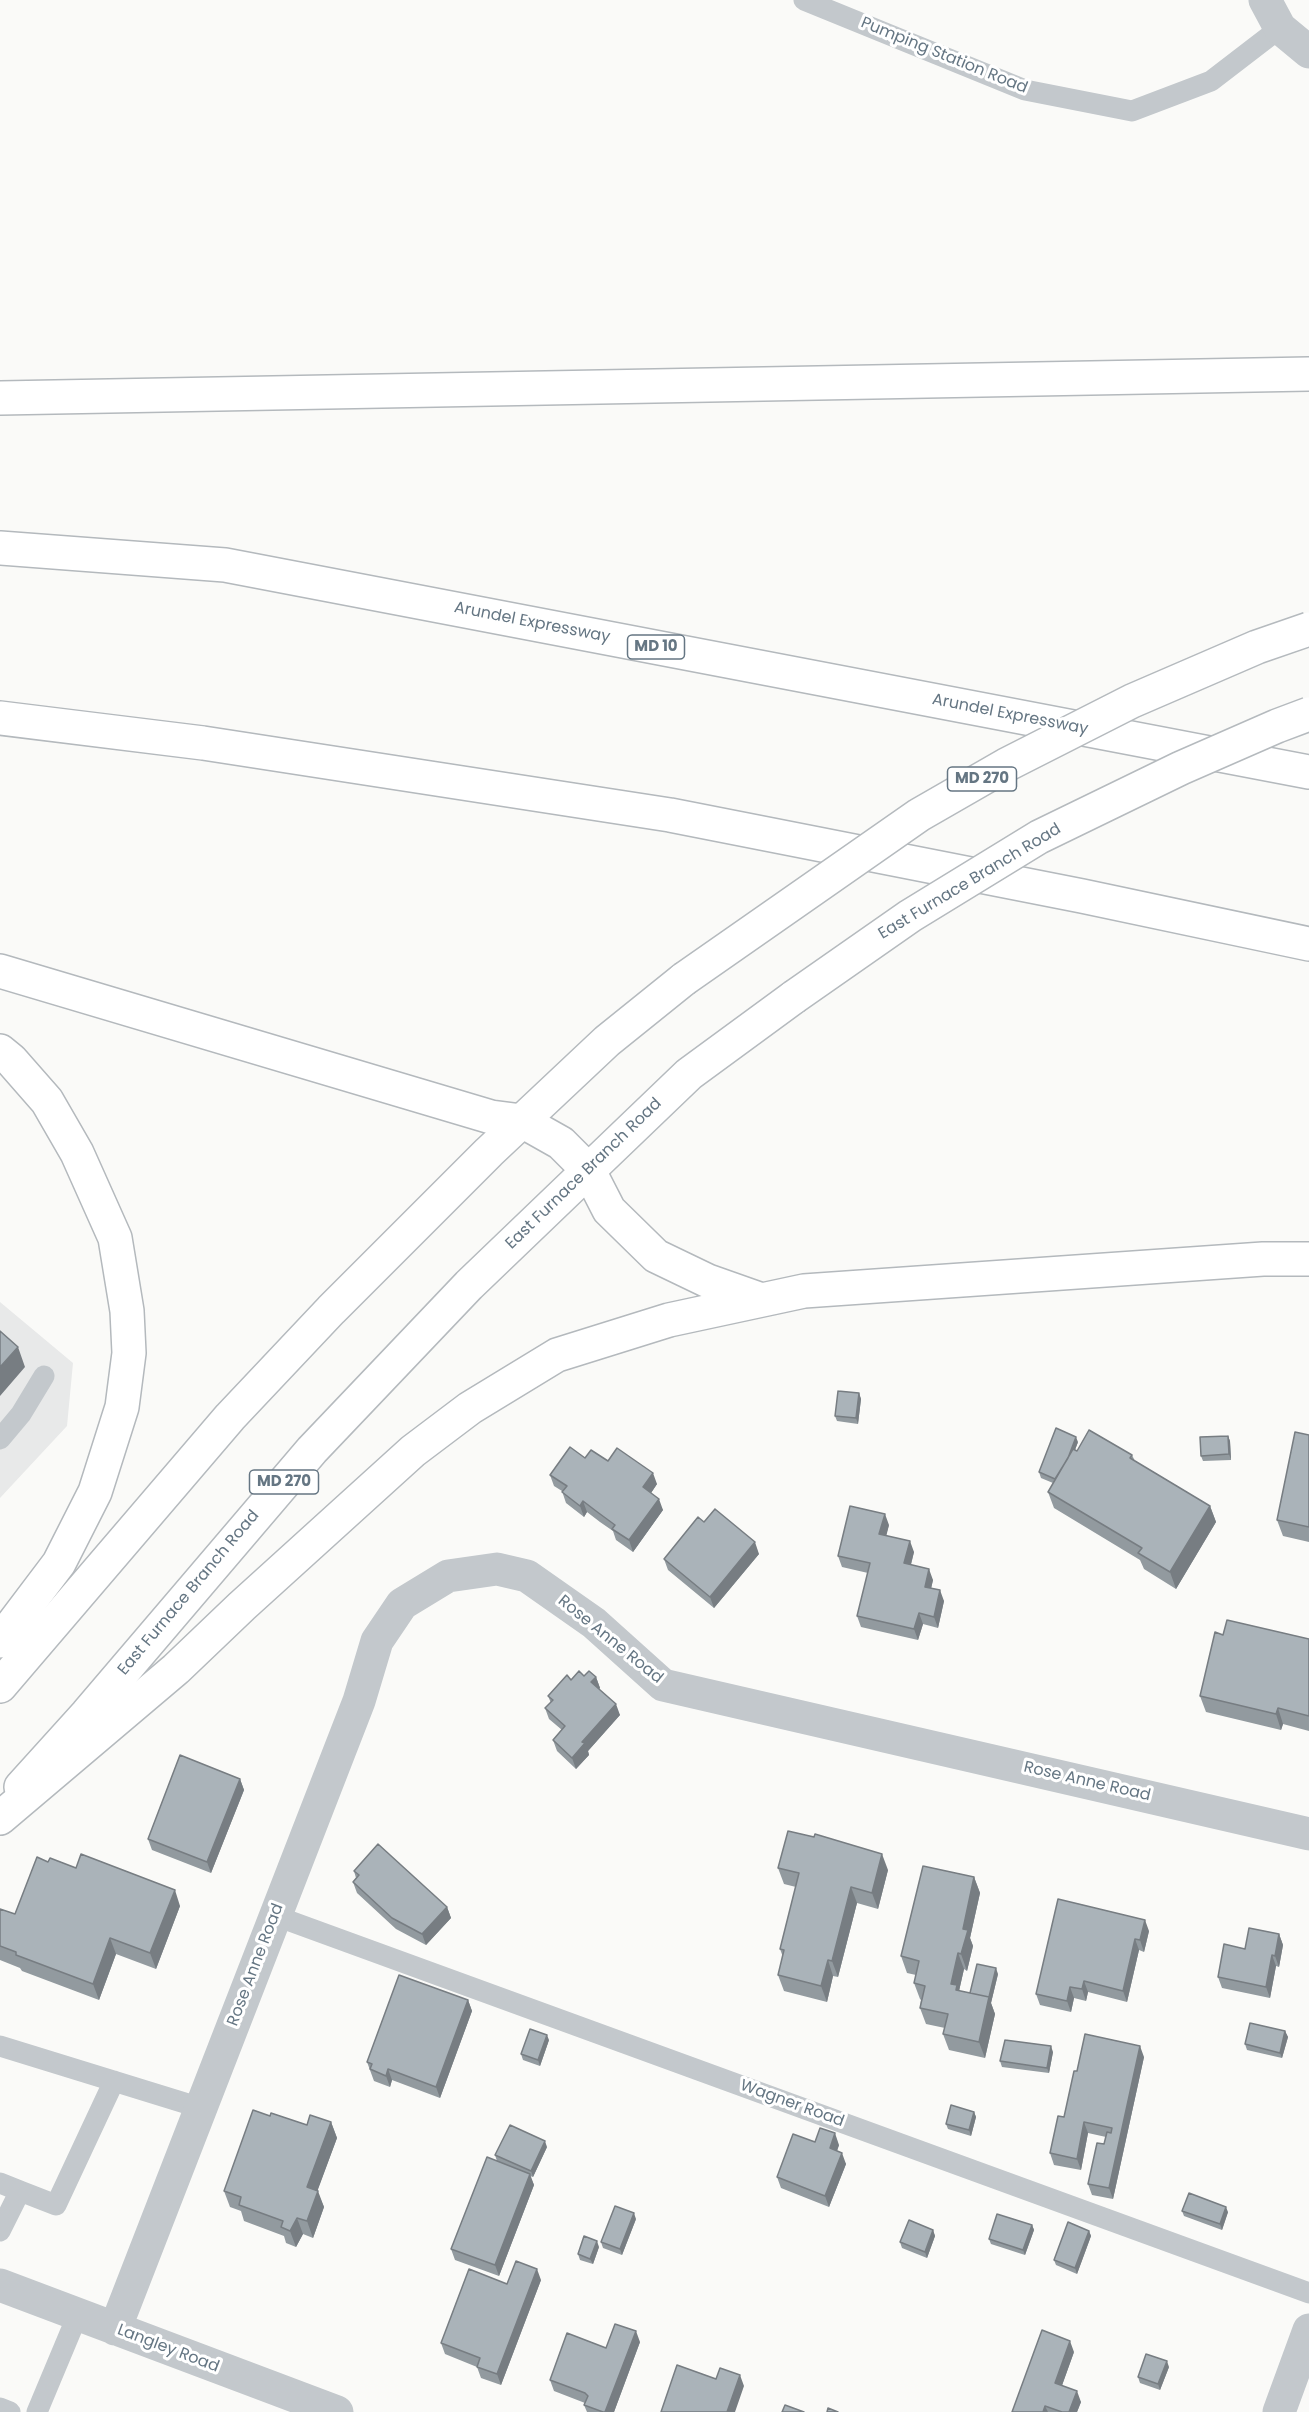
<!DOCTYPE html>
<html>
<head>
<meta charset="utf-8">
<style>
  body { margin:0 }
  canvas { display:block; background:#fafaf8 }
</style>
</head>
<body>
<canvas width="1309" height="2412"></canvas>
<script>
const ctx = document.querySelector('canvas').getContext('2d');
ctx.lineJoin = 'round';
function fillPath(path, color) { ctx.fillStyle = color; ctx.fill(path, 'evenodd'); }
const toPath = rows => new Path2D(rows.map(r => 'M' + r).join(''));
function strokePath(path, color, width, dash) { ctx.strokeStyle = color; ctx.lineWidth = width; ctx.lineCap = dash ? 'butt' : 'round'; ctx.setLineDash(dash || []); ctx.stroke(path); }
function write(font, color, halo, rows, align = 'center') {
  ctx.font = font + ' Poppins,sans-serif'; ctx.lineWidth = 6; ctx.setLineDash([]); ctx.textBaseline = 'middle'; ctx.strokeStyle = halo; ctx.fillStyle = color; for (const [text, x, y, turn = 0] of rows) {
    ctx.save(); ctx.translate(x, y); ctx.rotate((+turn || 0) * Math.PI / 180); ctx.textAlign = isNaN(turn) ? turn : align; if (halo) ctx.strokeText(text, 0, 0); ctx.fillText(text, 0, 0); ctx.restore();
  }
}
fillPath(toPath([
  [0,1302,73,1363,67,1426,0,1498]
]), '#e8e9e9');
const primary = toPath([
  [0,1686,230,1417,331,1310,489,1152,607,1041,684,979],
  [21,1787,87,1714,312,1450,469,1285,689,1074,794,997]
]);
const motorway = toPath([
  [0,398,1309,374],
  [0,548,225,565,1309,772],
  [0,718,203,743,670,815,1082,896,1309,944],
  [0,971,491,1117,522,1121,561,1143,589,1171,609,1210,656,1256,708,1281,759,1299],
  [0,1051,11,1060,47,1101,77,1153,115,1238,127,1311,129,1353,122,1407,95,1492,59,1563,0,1641],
  [0,1818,176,1669,242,1606,413,1451,470,1408,557,1355,669,1320,804,1291,1263,1259,1309,1259]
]);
strokePath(primary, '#b5babe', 36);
strokePath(motorway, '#b4b9bd', 36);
strokePath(toPath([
  [804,0,1025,90,1132,111,1211,81,1280,28],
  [0,1439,21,1414,44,1376],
  [276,1916,1309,2293],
  [0,2046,201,2108],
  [0,2183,20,2191,0,2231],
  [20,2191,56,2205,114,2081],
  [0,2408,10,2412],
  [37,2412,78,2314]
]), '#c3c8cc', 21);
strokePath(toPath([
  [1265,0,1280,28,1309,52],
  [0,2285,337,2412],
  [115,2329,359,1701,377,1641,402,1604,448,1576,497,1569,527,1576,594,1623,663,1685,1309,1834],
  [1279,2412,1309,2330]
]), '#c3c8cc', 33);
strokePath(primary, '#fff', 33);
strokePath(motorway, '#fff', 33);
const primaryBridge = toPath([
  [684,979,919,815,1006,765,1132,701,1257,647,1309,629],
  [794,997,910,916,1039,837,1181,768,1277,726,1309,714]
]);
strokePath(primaryBridge, '#b5babe', 36, []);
strokePath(primaryBridge, '#fff', 33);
fillPath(toPath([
  [859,1393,861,1399,858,1424,837,1421,835,1416],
  [1309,1435,1309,1542,1283,1536,1277,1520],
  [1228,1436,1230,1441,1231,1460,1203,1461,1201,1456],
  [1078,1442,1075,1450,1077,1451,1132,1455,1135,1461,1210,1506,1216,1522,1176,1589,1144,1569,1140,1560,1054,1508,1048,1492,1053,1483,1041,1478,1039,1472],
  [585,1458,608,1461,657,1484,651,1493,663,1510,633,1552,616,1540,613,1531,600,1522,587,1512,584,1517,566,1503,562,1491,554,1486,550,1475],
  [704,1522,759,1554,714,1608,668,1570,664,1559],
  [889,1525,886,1535,914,1552,911,1565,933,1580,931,1588,944,1601,938,1628,923,1624,918,1640,861,1627,857,1616,868,1573,842,1567,838,1556],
  [1223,1635,1309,1639,1309,1731,1283,1724,1281,1730,1206,1712,1200,1696],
  [584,1676,596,1677,600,1688,599,1689,620,1715,588,1751,589,1755,576,1769,557,1751,553,1740,562,1730,549,1719,545,1708,551,1703,548,1696,571,1680],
  [240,1779,244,1790,211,1873,152,1850,148,1839],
  [48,1862,76,1868,180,1906,156,1969,116,1954,99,2000,22,1971,20,1968,0,1960,0,1909,15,1914],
  [778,1868,888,1870,878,1909,857,1903,838,1977,833,1976,827,2002,784,1991,778,1975,783,1957,780,1949,796,1887,784,1884],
  [354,1871,447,1907,451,1918,426,1945,396,1929,357,1893,353,1882,356,1878],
  [974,1877,980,1893,970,1938,973,1946,967,1971,964,1969,959,1991,970,1993,998,1974,991,2003,995,2014,985,2058,949,2050,943,2034,945,2028,926,2024,920,2008,921,2000,920,1999,914,1983,916,1975,907,1973,901,1956],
  [1149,1931,1144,1952,1139,1950,1127,2002,1088,1992,1086,2001,1074,1998,1071,2012,1040,2005,1036,1994],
  [1279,1934,1283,1945,1279,1967,1276,1966,1270,1998,1222,1988,1218,1977,1245,1949],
  [468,2000,472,2011,440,2098,392,2080,390,2087,374,2081,367,2062],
  [1285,2031,1288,2037,1282,2058,1247,2050,1245,2044],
  [549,2040,540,2066,523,2060,521,2054],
  [1053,2052,1049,2073,1002,2067,1000,2061],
  [1144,2057,1113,2199,1092,2195,1088,2184,1104,2144,1106,2137,1088,2133,1081,2170,1054,2165,1050,2153,1064,2117,1077,2071],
  [974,2112,976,2117,971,2136,948,2129,946,2124],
  [331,2122,337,2138,317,2191,324,2207,313,2238,303,2234,296,2247,286,2243,284,2236,244,2221,241,2211,230,2207,224,2191,307,2125],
  [815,2142,839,2145,837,2151,846,2164,829,2207,781,2188,777,2177],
  [547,2147,533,2177,530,2176,534,2185,499,2276,455,2260,451,2249,497,2161,495,2155],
  [1182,2211,1228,2212,1222,2230,1184,2216],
  [636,2219,622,2255,603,2248,601,2242],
  [1032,2225,1034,2230,1025,2255,991,2244,989,2239],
  [933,2230,935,2236,927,2258,902,2248,900,2242],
  [1089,2231,1091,2236,1077,2274,1056,2265,1054,2260],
  [599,2247,593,2264,580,2260,578,2254],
  [541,2280,501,2385,481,2378,477,2367,445,2354,441,2343,507,2284],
  [640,2342,614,2412,587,2412,584,2405,585,2403,554,2391,550,2380,606,2348],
  [1074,2352,1062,2385,1081,2402,1077,2412,1012,2412],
  [1169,2367,1160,2390,1140,2383,1138,2377]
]), '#929a9f');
fillPath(toPath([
  [18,1347,25,1367,0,1396,0,1367],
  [859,1393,861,1399,858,1424,856,1418],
  [1228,1436,1230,1441,1231,1460,1229,1454],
  [1076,1437,1078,1442,1061,1486,1059,1480],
  [653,1473,657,1484,647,1499,643,1487],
  [659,1499,663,1510,633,1552,629,1540],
  [583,1501,587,1512,584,1517,580,1506],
  [1210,1506,1216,1522,1176,1589,1170,1572],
  [885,1514,889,1525,884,1545,879,1534],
  [910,1541,914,1552,908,1575,904,1563],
  [755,1542,759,1554,714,1608,710,1597],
  [929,1569,933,1580,929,1598,925,1587],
  [940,1590,944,1601,938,1628,934,1617],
  [919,1613,923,1624,918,1640,914,1629],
  [596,1677,600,1688,595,1693,591,1682],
  [616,1704,620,1715,588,1751,589,1755,576,1769,572,1758,582,1742],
  [1278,1708,1283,1724,1281,1730,1276,1714],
  [240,1779,244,1790,211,1873,207,1862],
  [882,1854,888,1870,878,1909,872,1893],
  [974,1877,980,1893,970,1938,973,1946,967,1971,961,1954,963,1929],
  [851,1887,857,1903,838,1977,832,1961],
  [175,1890,180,1906,156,1969,150,1953],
  [447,1907,451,1918,426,1945,422,1934],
  [1145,1920,1149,1931,1144,1952,1140,1940],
  [1279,1934,1283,1945,1279,1967,1275,1956],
  [110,1938,116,1954,99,2000,93,1984],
  [1135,1939,1139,1950,1127,2002,1123,1991],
  [958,1953,964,1969,959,1991,963,2001,951,1984],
  [1272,1955,1276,1966,1270,1998,1266,1987],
  [828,1960,833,1976,827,2002,821,1986],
  [996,1968,998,1974,991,2003,995,2014,985,2058,979,2042],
  [1084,1981,1088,1992,1086,2001,1082,1989],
  [1070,1987,1074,1998,1071,2012,1067,2001],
  [468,2000,472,2011,440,2098,436,2087],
  [1285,2031,1288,2037,1282,2058,1280,2053],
  [547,2035,549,2040,540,2066,538,2060],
  [1051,2046,1053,2052,1049,2073,1047,2068],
  [1140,2046,1144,2057,1113,2199,1109,2188],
  [388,2069,392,2080,390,2087,386,2076],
  [974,2112,976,2117,971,2136,969,2130],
  [331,2122,337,2138,313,2203,307,2187],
  [1084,2122,1088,2133,1081,2170,1077,2159],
  [835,2133,839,2145,834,2159,830,2148],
  [545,2141,547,2147,533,2177,531,2171],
  [842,2153,846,2164,829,2207,825,2196],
  [530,2174,534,2185,499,2276,495,2265],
  [318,2191,324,2207,313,2238,307,2221],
  [1226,2207,1228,2212,1222,2230,1220,2224],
  [634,2213,636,2219,622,2255,620,2249],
  [297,2218,303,2234,296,2247,290,2231],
  [1032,2225,1034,2230,1025,2255,1023,2250],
  [933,2230,935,2236,927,2258,925,2252],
  [1089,2231,1091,2236,1077,2274,1075,2268],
  [597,2241,599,2247,593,2264,590,2259],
  [537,2269,541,2280,501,2385,497,2374],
  [636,2331,640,2342,614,2412,605,2412],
  [1070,2341,1074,2352,1059,2394,1055,2383],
  [1167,2361,1169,2367,1160,2390,1158,2384],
  [740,2375,744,2386,735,2412,727,2412],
  [1077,2391,1081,2402,1077,2412,1069,2412],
  [1045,2406,1048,2412,1043,2412]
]), '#777d82');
const building = toPath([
  [0,1331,18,1347,0,1367,0,1331],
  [838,1391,859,1393,856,1418,835,1416,838,1391],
  [1056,1428,1076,1437,1068,1458,1055,1479,1039,1472,1056,1428],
  [1089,1430,1132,1455,1130,1458,1210,1506,1170,1572,1138,1553,1142,1548,1048,1492,1073,1449,1077,1451,1089,1430],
  [1295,1432,1309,1435,1309,1527,1277,1520,1295,1432],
  [1228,1436,1229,1454,1201,1456,1200,1437,1228,1436],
  [570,1447,585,1458,591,1450,608,1461,617,1448,653,1473,643,1487,659,1499,629,1540,612,1529,615,1525,596,1511,583,1501,580,1506,562,1492,567,1486,550,1475,570,1447],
  [850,1506,885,1514,879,1534,910,1541,904,1563,929,1569,925,1587,940,1590,934,1617,919,1613,914,1629,857,1616,870,1563,838,1556,850,1506],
  [715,1509,755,1542,710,1597,664,1559,698,1517,704,1522,715,1509],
  [1227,1620,1309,1639,1309,1716,1278,1708,1276,1714,1200,1696,1215,1632,1223,1635,1227,1620],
  [579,1671,584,1676,589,1671,596,1677,591,1682,616,1704,582,1742,585,1743,572,1758,553,1740,565,1726,545,1708,553,1700,548,1696,567,1675,571,1680,579,1671],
  [180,1755,240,1779,207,1862,148,1839,180,1755],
  [788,1831,814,1837,815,1834,882,1854,872,1893,851,1887,832,1961,828,1960,821,1986,778,1975,784,1950,780,1949,799,1873,778,1868,788,1831],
  [378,1844,447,1907,422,1934,392,1918,353,1882,359,1875,354,1871,378,1844],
  [81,1854,175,1890,150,1953,110,1938,93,1984,16,1955,16,1952,0,1946,0,1909,15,1914,37,1857,48,1862,50,1858,76,1868,81,1854],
  [923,1866,974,1877,963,1929,968,1930,961,1954,958,1953,951,1984,957,1985,956,1990,989,1997,979,2042,943,2034,948,2014,920,2008,925,1986,914,1983,919,1961,901,1956,923,1866],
  [1058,1899,1145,1920,1140,1940,1135,1939,1123,1991,1084,1981,1082,1989,1070,1987,1067,2001,1036,1994,1058,1899],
  [1249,1928,1279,1934,1275,1956,1272,1955,1266,1987,1218,1977,1224,1944,1245,1949,1249,1928],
  [977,1964,996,1968,989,1997,970,1993,977,1964],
  [399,1975,468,2000,436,2087,388,2069,386,2076,370,2069,372,2064,367,2062,399,1975],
  [1250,2023,1285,2031,1280,2053,1245,2044,1250,2023],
  [530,2029,547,2035,538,2060,521,2054,530,2029],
  [1085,2034,1140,2046,1109,2188,1088,2184,1097,2143,1104,2144,1107,2132,1111,2133,1112,2128,1084,2122,1077,2159,1050,2153,1058,2116,1064,2117,1074,2071,1077,2071,1085,2034],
  [1005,2040,1051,2046,1047,2068,1000,2061,1005,2040],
  [951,2105,974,2112,969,2130,946,2124,951,2105],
  [253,2110,270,2116,271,2113,307,2125,310,2115,331,2122,307,2187,318,2191,307,2221,297,2218,290,2231,281,2227,283,2221,239,2205,241,2197,224,2191,253,2110],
  [510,2125,545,2141,531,2171,495,2155,510,2125],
  [820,2128,835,2133,830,2148,842,2153,825,2196,777,2177,793,2134,815,2142,820,2128],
  [487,2157,530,2174,495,2265,451,2249,487,2157],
  [1189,2193,1226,2207,1220,2224,1182,2211,1189,2193],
  [615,2206,634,2213,620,2249,601,2242,615,2206],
  [997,2214,1032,2225,1023,2250,989,2239,997,2214],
  [909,2220,933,2230,925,2252,900,2242,909,2220],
  [1068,2222,1089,2231,1075,2268,1054,2260,1068,2222],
  [584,2236,597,2241,590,2259,578,2254,584,2236],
  [516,2261,537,2269,497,2374,477,2367,480,2358,441,2343,469,2269,507,2284,516,2261],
  [615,2324,636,2331,605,2412,603,2412,584,2405,588,2396,585,2393,550,2380,567,2333,606,2348,615,2324],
  [1042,2330,1070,2341,1055,2383,1077,2391,1069,2412,1062,2412,1045,2406,1043,2412,1012,2412,1042,2330],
  [1146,2354,1167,2361,1158,2384,1138,2377,1146,2354],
  [677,2365,716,2379,720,2368,740,2375,727,2412,661,2412,677,2365],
  [785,2405,804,2412,782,2412,785,2405],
  [828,2408,838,2412,827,2412,828,2408]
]);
fillPath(building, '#aab3b9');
strokePath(building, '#777d82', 1.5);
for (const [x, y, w] of [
  [656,647,57],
  [982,779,69],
  [284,1482,69]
]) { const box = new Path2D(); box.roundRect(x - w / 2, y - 12, w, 24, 4.5); ctx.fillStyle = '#fff'; ctx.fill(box); strokePath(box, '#657683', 1.5); }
write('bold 15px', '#657683', null, [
  ["MD 10",656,647],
  ["MD 270",982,779],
  ["MD 270",284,1482]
]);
write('16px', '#657683', '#fff', [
  ["Pumping Station Road",944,56,22],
  ["Arundel Expressway",532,623,11],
  ["Arundel Expressway",1010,715,11],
  ["East Furnace Branch Road",970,882,-31],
  ["East Furnace Branch Road",584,1174,-44],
  ["East Furnace Branch Road",189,1593,-50],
  ["Rose Anne Road",610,1640,39],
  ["Rose Anne Road",1087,1782,13],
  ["Rose Anne Road",256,1965,-69],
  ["Wagner Road",792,2104,20],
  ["Langley Road",168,2349,21]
]);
</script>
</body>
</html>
